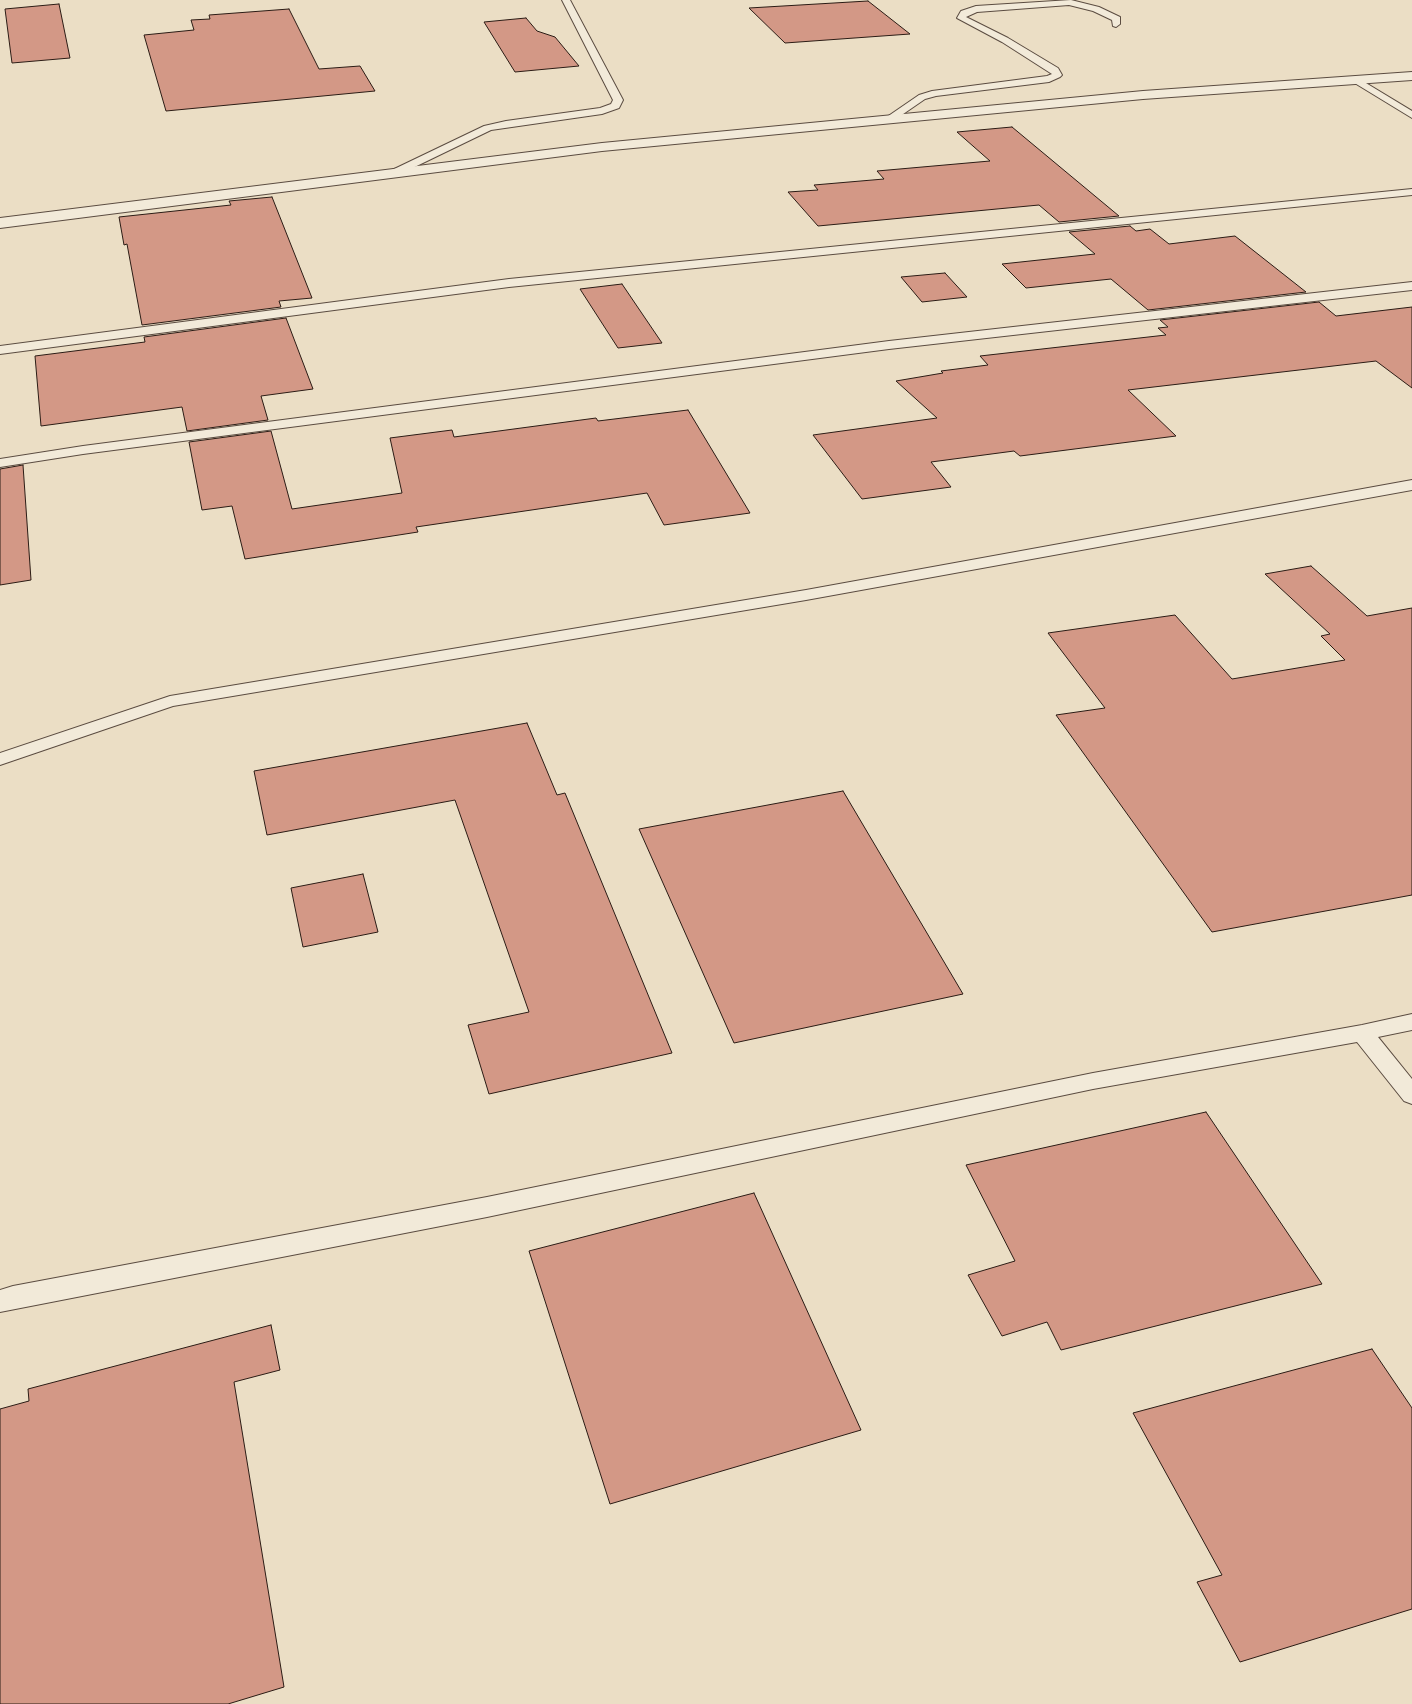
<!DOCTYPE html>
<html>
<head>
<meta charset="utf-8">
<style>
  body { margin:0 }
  canvas { display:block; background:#ebdec5 }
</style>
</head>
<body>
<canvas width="1412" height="1704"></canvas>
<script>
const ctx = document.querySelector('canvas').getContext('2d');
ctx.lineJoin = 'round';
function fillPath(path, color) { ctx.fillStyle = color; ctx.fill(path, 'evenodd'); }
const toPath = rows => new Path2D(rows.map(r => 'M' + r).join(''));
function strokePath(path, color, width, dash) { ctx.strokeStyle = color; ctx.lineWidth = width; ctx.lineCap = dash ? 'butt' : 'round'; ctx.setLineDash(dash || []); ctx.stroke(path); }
const building = toPath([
  [868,1,910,34,785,43,749,8,868,1],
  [59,4,70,58,12,63,5,9,59,4],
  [289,9,319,69,360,66,375,91,166,111,144,35,194,30,191,20,210,19,209,15,289,9],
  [526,18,537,31,555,37,579,66,515,72,484,22,526,18],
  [1012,127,1119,216,1059,222,1039,205,818,226,788,192,818,190,814,185,884,179,877,171,990,161,957,132,1012,127],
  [272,197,312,298,279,301,281,307,142,325,127,244,124,245,119,217,231,205,229,201,272,197],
  [1130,226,1136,231,1150,229,1169,244,1235,236,1306,292,1148,310,1111,279,1026,288,1002,264,1095,254,1069,232,1130,226],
  [945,273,967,297,922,302,901,277,945,273],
  [622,284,662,343,618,348,580,289,622,284],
  [1319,302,1336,316,1412,307,1412,388,1376,361,1128,390,1176,436,1020,456,1014,451,931,462,951,487,862,499,813,435,937,418,896,381,943,373,941,371,988,365,980,356,1166,335,1158,328,1168,327,1160,320,1319,302],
  [286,318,313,389,261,396,268,420,187,431,182,407,41,426,35,356,145,342,144,337,286,318],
  [688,410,750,513,664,525,647,493,416,527,418,532,245,559,232,506,202,510,189,442,271,431,292,509,402,493,390,438,452,430,454,437,596,418,598,421,688,410],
  [23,465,31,580,0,585,0,469,23,465],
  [1311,566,1367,616,1412,608,1412,895,1212,932,1056,715,1105,708,1048,633,1175,615,1232,679,1345,660,1321,636,1330,634,1265,574,1311,566],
  [527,723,557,795,565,793,672,1053,489,1094,468,1025,529,1012,455,800,267,835,254,771,527,723],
  [843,791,963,994,734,1043,639,829,843,791],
  [363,874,378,932,303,947,291,888,363,874],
  [1206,1112,1322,1284,1061,1350,1047,1322,1002,1336,968,1275,1015,1261,966,1165,1206,1112],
  [754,1193,861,1430,610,1504,529,1251,754,1193],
  [271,1325,280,1370,234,1382,284,1687,228,1704,0,1704,0,1409,29,1401,28,1389,271,1325],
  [1372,1349,1412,1408,1412,1609,1240,1662,1197,1582,1222,1575,1133,1413,1372,1349]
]);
fillPath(building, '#d39886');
strokePath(building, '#2b1c15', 1);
const service = toPath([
  [562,0,570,0,623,100,619,108,602,114,491,130,396,176,388,176,387,174,388,172,484,126,506,121,600,108,611,104,613,100,562,0],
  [1071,0,1099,7,1120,17,1120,24,1116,27,1113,26,1112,20,1093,11,1069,5,977,12,966,17,1008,38,1058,68,1062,75,1060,77,1049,82,936,96,925,99,893,121,885,121,884,119,919,95,932,91,1047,76,1052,74,1002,42,957,18,961,11,976,6,1071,0],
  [1356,77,1412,111,1412,118,1353,82,1351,80,1356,77],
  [1412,189,1412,195,509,287,0,354,0,346,509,279,1412,189],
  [1412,282,1412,290,889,349,83,454,0,467,0,459,83,446,889,341,1412,282],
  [1412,480,1412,490,806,600,173,706,0,765,0,753,170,696,806,590,1412,480],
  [1412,1014,1412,1030,1378,1037,1412,1079,1412,1104,1404,1101,1357,1042,1093,1089,487,1217,0,1312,0,1290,13,1286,487,1197,1093,1073,1362,1025,1412,1014]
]);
const minor = toPath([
  [1412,72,1412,80,1143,99,602,151,0,228,0,218,602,143,1143,91,1412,72]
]);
strokePath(service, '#5b4c41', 2);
strokePath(minor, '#5b4c41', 2);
fillPath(service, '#f2ead9');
fillPath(minor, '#f2ead9');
</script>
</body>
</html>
